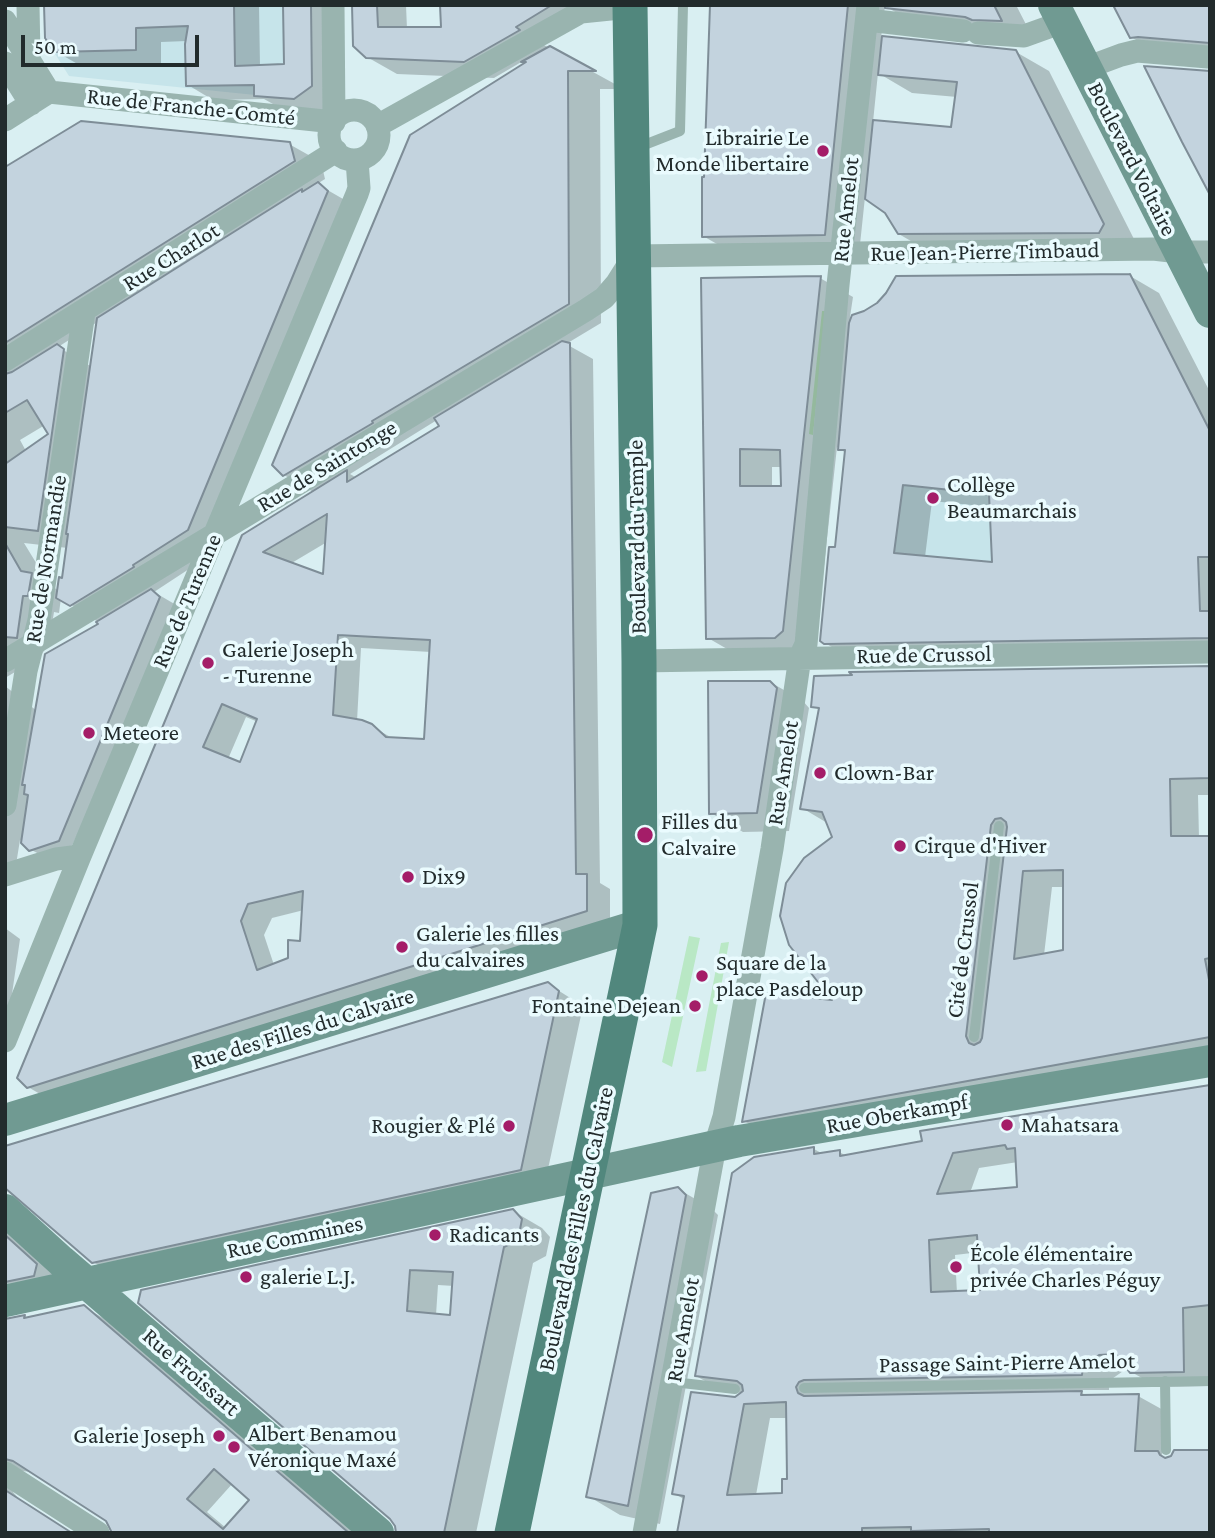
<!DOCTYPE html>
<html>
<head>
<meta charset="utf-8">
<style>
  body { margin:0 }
  #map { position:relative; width:1215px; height:1538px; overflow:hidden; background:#d9eff2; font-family:"Crimson Pro",serif }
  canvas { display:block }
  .frame { position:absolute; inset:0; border:7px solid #222b2c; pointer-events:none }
  .scale { position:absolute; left:21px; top:35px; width:178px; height:32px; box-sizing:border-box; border:4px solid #222b2c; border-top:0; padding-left:9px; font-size:21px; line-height:24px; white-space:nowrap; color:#222b2c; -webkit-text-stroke:5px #eafbfe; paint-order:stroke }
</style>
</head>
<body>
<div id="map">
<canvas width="1215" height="1538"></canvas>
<div class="frame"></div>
<div class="scale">50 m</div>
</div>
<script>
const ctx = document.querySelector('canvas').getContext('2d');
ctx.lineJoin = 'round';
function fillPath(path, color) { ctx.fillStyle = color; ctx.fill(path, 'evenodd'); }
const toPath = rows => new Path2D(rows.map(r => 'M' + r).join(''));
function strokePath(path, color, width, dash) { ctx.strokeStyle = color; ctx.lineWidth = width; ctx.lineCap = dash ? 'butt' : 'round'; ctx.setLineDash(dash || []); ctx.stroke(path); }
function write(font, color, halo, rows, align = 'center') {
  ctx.font = font + ' "Crimson Pro",serif'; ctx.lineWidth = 7; ctx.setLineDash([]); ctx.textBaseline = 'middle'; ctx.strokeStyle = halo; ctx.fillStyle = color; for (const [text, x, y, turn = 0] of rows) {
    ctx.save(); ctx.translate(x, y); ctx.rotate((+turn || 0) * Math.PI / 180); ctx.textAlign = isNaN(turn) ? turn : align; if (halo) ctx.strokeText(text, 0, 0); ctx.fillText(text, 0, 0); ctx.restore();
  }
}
fillPath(toPath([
  [102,5,311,5,312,86,294,99,69,76,45,38,44,19,101,17],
  [845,450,1026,468,1006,563,835,547]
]), '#c6e4ea');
fillPath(toPath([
  [822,311,826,311,813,435,809,434],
  [689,936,700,938,672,1067,662,1062],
  [729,942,706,1071,696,1072,721,943]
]), '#b9e8c5');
fillPath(toPath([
  [44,5,259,5,260,66,285,66,285,5,335,5,337,101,321,113,282,109,264,99,213,100,188,85,187,41,161,42,161,64,81,66,55,51],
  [354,5,406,5,407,29,442,29,529,5,596,5,544,45,624,89,600,89,601,323,566,344,593,359,600,883,610,889,610,924,52,1101,28,1087,243,536,315,493,284,475,527,63,523,61,494,78,397,74,367,57],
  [437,420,441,426,357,478,350,474],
  [327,542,325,576,290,564],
  [361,648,431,652,426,741,394,739,371,726,357,721],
  [246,717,258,722,241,765,228,759],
  [304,910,301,943,290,960,274,965,264,935,272,918],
  [712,5,1016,5,1033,38,919,26,885,6,881,38,1016,52,1049,71,1136,243,930,252,897,233,897,227,886,212,865,197,859,254,738,256,703,236],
  [878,73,912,93,957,97,953,129,873,122],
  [1210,5,1210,57,1162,55,1131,37],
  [289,144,321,162,325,179,317,184,350,203,221,548,154,592,183,609,62,867,30,849,20,840,13,883,5,886,5,686,37,711,101,624,61,598,59,613,54,612,49,643,40,657,5,678,5,169],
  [99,321,92,367,58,347],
  [45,425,50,434,26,451,20,440],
  [24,543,68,548,59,591,49,584],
  [1130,276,1159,293,1210,392,1210,654,854,660,825,643,846,453,837,447,815,649,741,657,708,638,703,280,820,278,853,297,850,317,865,313],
  [772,467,782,467,782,488,772,488],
  [932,501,991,507,993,564,925,557],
  [1210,668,1210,795,1198,795,1199,838,1210,838,1210,1058,773,1138,744,1121,836,1002,834,838,829,824,802,808,820,710,813,706],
  [1052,887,1065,887,1065,951,1044,955],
  [770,682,803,701,809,708,789,831,743,832,711,813],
  [5,928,20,939,5,1042],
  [548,984,583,1006,545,1183,117,1276,93,1262],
  [1210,1090,1210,1386,1158,1387,1126,1369,1109,1381,1109,1390,1077,1390,1087,1396,1138,1396,1165,1411,1162,1455,1169,1459,1210,1533,679,1533,685,1500,674,1493,735,1399,742,1393,723,1391,696,1376,814,1149,823,1154,839,1152,847,1156],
  [1018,1162,1019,1189,970,1193,979,1168],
  [980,1252,982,1292,957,1293,955,1255],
  [770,1418,788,1418,789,1481,784,1494,756,1495],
  [678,1189,711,1208,718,1215,660,1524,620,1515,588,1496],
  [513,1211,542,1228,550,1237,546,1256,533,1263,476,1533,398,1533,397,1526,391,1518,143,1292],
  [438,1285,454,1286,452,1316,436,1315],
  [5,1231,57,1278,8,1308,8,1319,25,1317,28,1319,84,1307,105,1319,356,1533,114,1533,107,1520,33,1472,21,1471,12,1484,13,1492,19,1499,5,1533],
  [233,1483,252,1500,226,1528,207,1512]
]), '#0003');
const building = toPath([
  [44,5,234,5,235,66,284,64,283,5,311,5,312,86,294,99,254,96,254,85,186,86,185,44,188,26,136,28,136,50,54,52,45,38,44,5],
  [352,5,377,5,378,27,441,27,440,5,552,5,516,27,520,30,464,62,366,58,353,46,352,5],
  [710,5,848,5,825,235,702,237,702,177,704,177,710,5],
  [885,5,994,5,1002,21,972,20,965,17,885,8,885,5],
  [1113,5,1210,5,1210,43,1138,37,1130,38,1113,5],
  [882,36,1016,50,1104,224,1099,233,898,234,885,213,865,199,873,120,951,127,957,82,878,75,882,36],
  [550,46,596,71,568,71,569,304,372,421,373,423,283,476,272,465,410,135,526,62,521,62,550,46],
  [1144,66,1210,71,1210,195,1182,142,1144,66],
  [81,121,290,142,295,161,5,343,5,167,81,121],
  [318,182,328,191,188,530,133,565,134,567,70,606,56,598,59,577,62,578,68,534,66,534,97,318,302,189,302,192,318,182],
  [1130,274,1210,431,1210,557,1198,557,1200,611,1210,611,1210,638,824,644,820,641,829,547,835,547,845,450,838,450,849,323,852,315,864,311,877,303,886,293,896,276,1130,274],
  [903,485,989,494,992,562,894,553,903,485],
  [821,276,783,631,775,638,706,639,701,278,821,276],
  [740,449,780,450,781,486,740,486,740,449],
  [562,341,570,343,576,874,587,874,587,911,27,1088,17,1078,242,535,347,470,347,482,439,426,434,418,562,341],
  [327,514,323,574,263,552,327,514],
  [338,635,430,640,424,739,386,737,372,724,362,720,333,715,338,635],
  [222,704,257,719,240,762,203,747,222,704],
  [303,891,300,941,288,940,288,958,257,970,241,921,248,904,303,891],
  [57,344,64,349,38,531,5,527,5,464,48,434,27,400,5,413,5,374,12,372,57,344],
  [5,543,21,571,32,573,28,596,23,596,17,638,5,637,5,543],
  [151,589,160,597,59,841,29,851,21,843,28,795,24,794,25,785,22,785,45,654,98,624,96,622,151,589],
  [1210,666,1210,778,1170,779,1171,836,1210,836,1210,958,1205,959,1210,985,1210,1037,742,1122,766,993,832,1000,789,945,780,916,786,883,804,858,832,837,822,812,800,809,819,708,811,707,814,676,852,675,849,672,1210,666],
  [1001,818,1006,822,1007,827,982,1038,980,1042,974,1045,969,1043,966,1036,991,825,995,819,1001,818],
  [1063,870,1063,950,1014,959,1023,871,1063,870],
  [708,681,770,681,777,688,757,813,709,814,708,681],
  [548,982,559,991,521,1170,92,1263,5,1188,5,1146,548,982],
  [1210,1085,1210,1305,1183,1308,1184,1372,1130,1373,1116,1354,1099,1355,1083,1366,1082,1375,804,1380,799,1382,796,1387,798,1393,804,1396,1082,1391,1081,1395,1139,1394,1135,1451,1158,1451,1160,1455,1165,1458,1171,1456,1174,1450,1210,1450,1210,1533,989,1533,989,1529,911,1531,911,1527,862,1528,862,1533,677,1533,684,1496,672,1494,691,1392,735,1397,743,1391,742,1385,737,1381,695,1376,732,1173,754,1157,814,1147,814,1154,840,1150,840,1156,922,1141,920,1131,1210,1085],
  [1005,1145,1007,1149,1015,1148,1017,1187,937,1194,953,1153,1005,1145],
  [977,1235,980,1290,931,1292,929,1240,977,1235],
  [786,1402,787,1479,782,1479,782,1493,727,1495,744,1404,786,1402],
  [678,1187,686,1195,628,1506,586,1497,651,1193,678,1187],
  [513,1209,522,1219,518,1240,504,1247,444,1533,396,1533,395,1526,390,1519,138,1303,141,1290,513,1209],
  [410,1270,453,1272,450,1315,407,1311,410,1270],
  [5,1235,37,1264,34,1276,5,1282,5,1235],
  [84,1305,349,1533,112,1533,106,1521,13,1461,5,1459,5,1319,25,1315,24,1318,84,1305],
  [214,1469,249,1500,223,1529,187,1499,214,1469],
  [5,1490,72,1533,5,1533,5,1490]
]);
fillPath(building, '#c3d3de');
strokePath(building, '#7e8d97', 2);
strokePath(toPath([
  [639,147,680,131,683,5],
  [974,1037,999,826],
  [1165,1381,1166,1450],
  [673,1382,735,1389],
  [804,1388,1210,1381]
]), '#99b4af', 10);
strokePath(toPath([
  [28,5,29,57],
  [867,20,963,31],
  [5,21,49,92],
  [978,33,1024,36,1063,22],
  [5,63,31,104],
  [1086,68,1121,55,1137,51,1208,57],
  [49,92,334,122,333,5],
  '329 135a25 25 0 1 1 50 0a25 25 0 1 1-50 0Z',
  [5,120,49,92],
  [377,126,581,12,630,7],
  [5,360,336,151],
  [5,661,586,310,604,298,617,283,634,256,1153,249,1179,252,1210,252],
  [639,661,1210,652],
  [5,805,26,671,39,620,84,312],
  [5,875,56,859,80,856],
  [5,1041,80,856,357,194,359,188,357,160],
  [5,1473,98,1533],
  [644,1533,715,1146,724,1117,772,849,800,657,806,644,838,285,868,5]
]), '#99b4af', 23);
strokePath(toPath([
  [1054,5,1210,312],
  [5,1120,640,925],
  [5,1210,61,1261,378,1533],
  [5,1301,739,1141,1210,1061]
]), '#709a92', 32);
strokePath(toPath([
  [512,1533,640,925,639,661,630,5]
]), '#51877d', 35);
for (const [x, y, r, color] of [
  [823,151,7,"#a41d68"],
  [933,498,7,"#a41d68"],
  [208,663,7,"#a41d68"],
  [89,733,7,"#a41d68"],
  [820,773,7,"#a41d68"],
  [645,835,9,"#a41d68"],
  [900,846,7,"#a41d68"],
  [408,877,7,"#a41d68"],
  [402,947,7,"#a41d68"],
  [702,976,7,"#a41d68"],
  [695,1006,7,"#a41d68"],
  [1007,1125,7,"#a41d68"],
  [509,1126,7,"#a41d68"],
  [435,1235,7,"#a41d68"],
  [956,1267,7,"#a41d68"],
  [246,1277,7,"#a41d68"],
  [219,1436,7,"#a41d68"],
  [234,1447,7,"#a41d68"]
]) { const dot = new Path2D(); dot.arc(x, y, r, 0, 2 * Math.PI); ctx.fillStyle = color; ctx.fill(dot); strokePath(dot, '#eafbfe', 2.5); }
write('23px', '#222b2c', '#eafbfe', [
  ["Rue de Franche-Comté",191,107,6],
  ["Boulevard Voltaire",1132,159,63],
  ["Rue Amelot",846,210,-84],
  ["Rue Jean-Pierre Timbaud",985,252,-1],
  ["Rue Charlot",171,257,-32],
  ["Rue de Saintonge",327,466,-31],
  ["Boulevard du Temple",637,537,-91],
  ["Rue de Normandie",46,559,-81],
  ["Rue de Turenne",187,601,-67],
  ["Rue de Crussol",924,655,-1],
  ["Rue Amelot",783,773,-81],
  ["Cité de Crussol",963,950,-83],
  ["Rue des Filles du Calvaire",303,1029,-17],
  ["Rue Oberkampf",897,1114,-10],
  ["Boulevard des Filles du Calvaire",576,1229,-78],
  ["Rue Commines",295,1237,-12],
  ["Rue Amelot",683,1330,-80],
  ["Passage Saint-Pierre Amelot",1007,1363,-1],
  ["Rue Froissart",191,1372,41]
]);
write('23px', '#222b2c', '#eafbfe', [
  ["Librairie Le",809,138,"right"],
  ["Monde libertaire",809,164,"right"],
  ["Collège",947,485],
  ["Beaumarchais",947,511],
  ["Galerie Joseph",222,650],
  ["- Turenne",222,676],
  ["Meteore",103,733],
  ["Clown-Bar",834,773],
  ["Filles du",661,822],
  ["Calvaire",661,848],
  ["Cirque d'Hiver",914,846],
  ["Dix9",422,877],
  ["Galerie les filles",416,934],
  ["du calvaires",416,960],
  ["Square de la",716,963],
  ["place Pasdeloup",716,989],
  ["Fontaine Dejean",681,1006,"right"],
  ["Mahatsara",1021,1125],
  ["Rougier & Plé",495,1126,"right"],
  ["Radicants",449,1235],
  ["École élémentaire",970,1254],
  ["privée Charles Péguy",970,1280],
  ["galerie L.J.",260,1277],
  ["Albert Benamou",248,1434],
  ["Véronique Maxé",248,1460],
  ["Galerie Joseph",205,1436,"right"]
], 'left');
</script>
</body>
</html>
